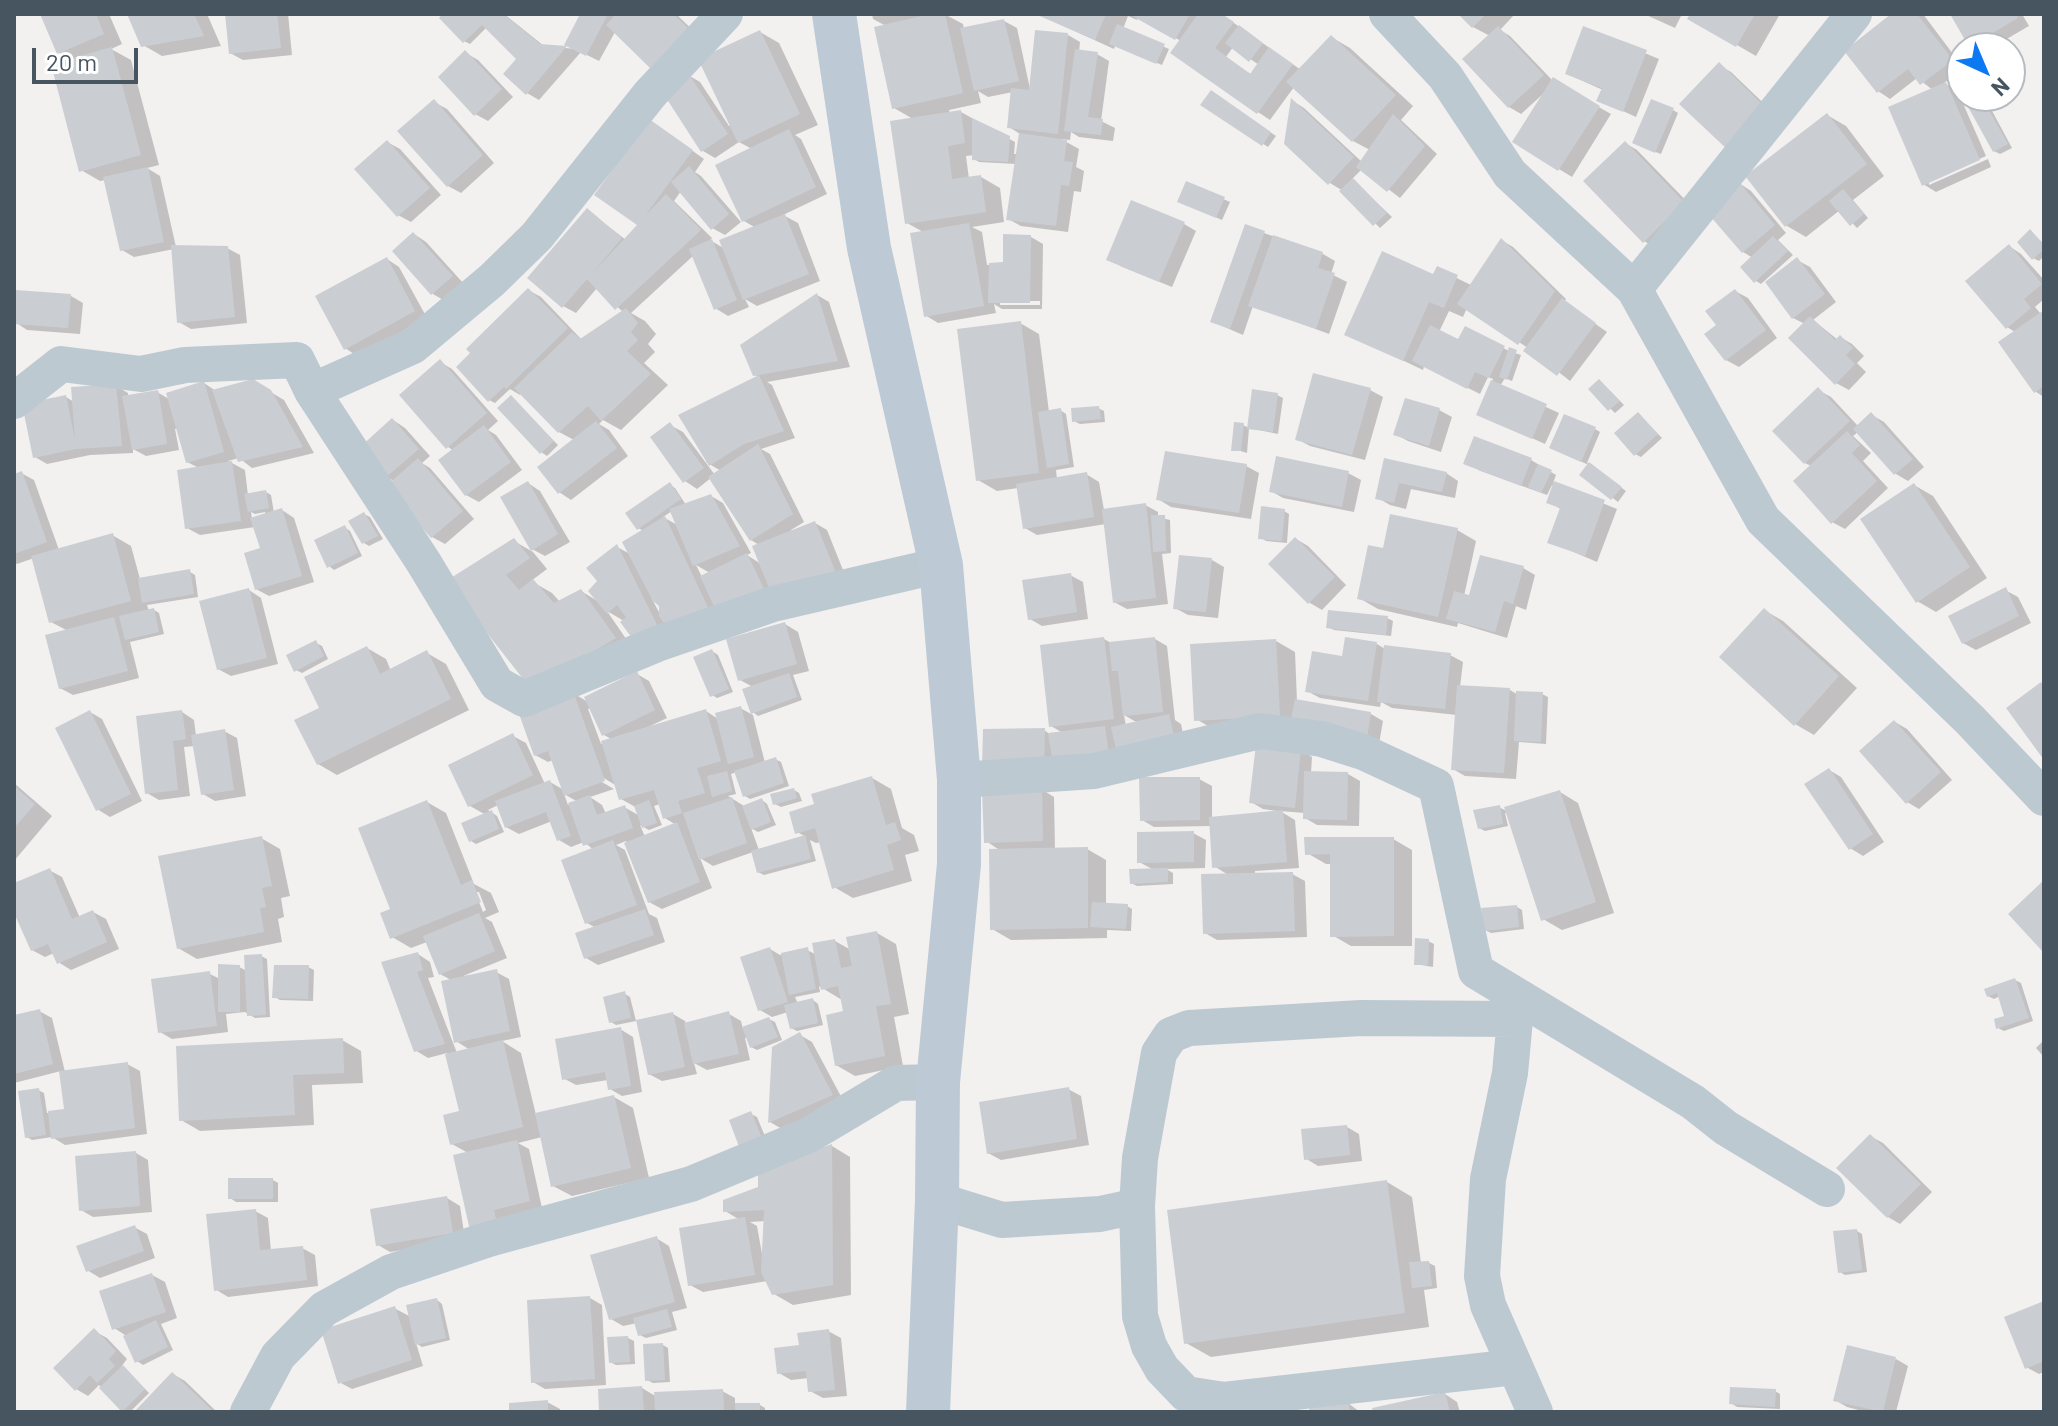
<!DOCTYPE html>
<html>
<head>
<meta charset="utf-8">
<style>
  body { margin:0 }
  #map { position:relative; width:2058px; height:1426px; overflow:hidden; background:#f3f0f0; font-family:Barlow,sans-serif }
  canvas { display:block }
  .frame { position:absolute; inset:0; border:16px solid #475560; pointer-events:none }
  .north { position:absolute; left:1946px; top:32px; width:80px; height:80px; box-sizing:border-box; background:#fff; border:2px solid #b5bbbf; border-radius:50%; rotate:136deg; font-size:22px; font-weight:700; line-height:32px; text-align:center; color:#475560 }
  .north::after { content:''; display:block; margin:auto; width:28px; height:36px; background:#0c79f2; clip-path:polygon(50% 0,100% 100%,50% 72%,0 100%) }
  .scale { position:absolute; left:32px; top:48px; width:106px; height:36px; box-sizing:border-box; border:4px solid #475560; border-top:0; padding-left:10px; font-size:24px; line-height:28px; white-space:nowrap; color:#475560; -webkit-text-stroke:6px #fff; paint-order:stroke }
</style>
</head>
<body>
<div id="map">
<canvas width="2058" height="1426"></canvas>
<div class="frame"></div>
<div class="north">N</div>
<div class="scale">20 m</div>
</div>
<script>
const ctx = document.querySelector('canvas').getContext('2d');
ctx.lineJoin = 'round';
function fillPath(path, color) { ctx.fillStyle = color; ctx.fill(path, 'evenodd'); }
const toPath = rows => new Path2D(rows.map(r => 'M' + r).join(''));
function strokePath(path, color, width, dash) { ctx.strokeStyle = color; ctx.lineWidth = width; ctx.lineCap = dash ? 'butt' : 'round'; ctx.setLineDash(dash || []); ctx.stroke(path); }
fillPath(toPath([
  [42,14,109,14,122,44,111,49,131,60,159,165,147,168,160,176,176,247,227,248,240,255,247,323,191,329,179,322,174,249,134,257,122,250,106,180,100,181,81,170,72,60,58,52],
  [129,14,207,14,221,46,162,56,143,45],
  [227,14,288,14,292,55,243,60,230,53],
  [445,14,504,14,544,46,576,49,583,14,676,14,699,36,615,32,599,61,581,52,539,100,527,93,518,58,487,27,470,44,464,41],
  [872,14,956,14,948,16,963,24,964,30,1004,21,1017,28,1030,89,1068,35,1080,42,1079,52,1097,54,1109,61,1101,121,1115,128,1113,141,1079,137,1071,132,1070,140,1061,139,1079,149,1076,167,1084,171,1081,192,1074,191,1068,232,1021,226,1008,219,1016,164,979,162,974,159,974,155,966,156,969,179,981,177,1000,188,1004,222,972,227,982,232,987,265,1005,264,1031,237,1043,244,1042,309,1002,309,994,304,996,313,938,323,925,315,925,233,907,223,913,119,894,108,886,26,873,19],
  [978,91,988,97,1013,92,1009,127,1020,134,1018,154,1014,154,1015,142,961,112,950,114,949,110,981,103],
  [1000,301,1040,301,1040,305,1000,305],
  [963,14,1019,14,966,16],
  [1037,14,1221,14,1301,70,1331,37,1350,48,1413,106,1401,120,1437,154,1400,198,1362,169,1352,179,1392,217,1380,228,1343,191,1330,183,1293,101,1304,108,1362,162,1370,150,1353,141,1294,87,1270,120,1258,112,1181,41,1138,17,1137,20,1128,16,1123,29,1169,49,1162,65,1115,46,1114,49],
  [1233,47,1259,65,1252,75,1226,57],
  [1461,14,1515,14,1500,30,1510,36,1553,81,1611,114,1572,177,1515,142,1543,94,1521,114,1509,107,1490,36,1473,27],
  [1644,14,1682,14,1675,28],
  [1692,14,1780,14,1756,56,1690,18],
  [1895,14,1923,14,1962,66,1962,69,1944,83,1958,92,1986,156,1929,181,1929,185,1988,159,1991,167,1936,192,1923,184,1933,90,1917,78,1890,99,1878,91],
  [1953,14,2022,14,2029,26,1991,48,1976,48,1971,45],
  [1584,28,1659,59,1636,117,1599,100,1603,90,1567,74],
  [760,32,779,43,818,125,795,135,801,139,827,194,783,215,798,223,820,281,757,306,745,299,749,307,728,316,715,308,694,255,631,313,645,321,656,334,648,344,655,352,644,363,668,385,621,430,603,420,599,424,609,430,628,456,571,500,559,492,574,440,559,432,522,393,520,395,510,389,495,403,489,400,528,290,541,297,582,340,623,312,597,288,576,313,563,306,587,210,626,240,640,225,662,129,704,159,695,172,701,176,741,222,725,235,712,228,681,191,674,201,712,238,710,240,725,249,756,228,744,221,752,149,739,142,715,158,703,151,688,75,700,82,729,126,732,125],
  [466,53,478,60,513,97,488,121,475,114],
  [1719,65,1731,72,1780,119,1744,158],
  [1217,96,1276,136,1268,147,1203,104],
  [1964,96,1984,96,2012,148,2000,154,1994,151],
  [434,102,447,109,494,163,461,193,448,186],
  [1673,110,1678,113,1661,154,1640,146],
  [1827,115,1846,126,1884,176,1853,200,1868,218,1857,228,1840,210,1806,237,1787,226,1748,176],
  [387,142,400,149,441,195,411,222,398,215],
  [1625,143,1637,150,1695,210,1656,248,1644,241],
  [1187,183,1230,202,1222,220,1185,204],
  [1739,183,1751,191,1786,233,1778,240,1793,255,1761,284,1756,281,1753,258,1743,252],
  [1184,224,1196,231,1172,287,1120,266],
  [2031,232,2044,244,2044,256,2039,261,2033,258],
  [1264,233,1323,254,1335,261,1331,274,1347,282,1329,334,1253,306,1243,335,1213,322],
  [414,234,426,242,464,284,445,301,433,294],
  [1501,240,1513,247,1566,299,1564,302,1607,332,1570,381,1528,348,1467,308,1463,317,1449,311,1439,332,1459,342,1466,329,1509,351,1521,355,1512,381,1505,378,1500,386,1559,413,1545,444,1479,414,1493,379,1488,377,1480,394,1424,366,1423,370,1347,334,1434,276,1438,269,1471,285],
  [2009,246,2021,254,2044,280,2044,299,2035,307,2041,314,2044,312,2044,397,2036,392,2015,332,2007,327],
  [387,259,399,267,427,318,357,356,345,348],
  [1797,260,1810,267,1836,302,1813,320,1838,340,1840,337,1852,344,1864,356,1857,363,1866,372,1849,390,1836,383,1805,324,1793,318],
  [1735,291,1748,298,1777,338,1739,367,1726,360,1719,326],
  [817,295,829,302,850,367,767,382,772,385,795,438,761,449,770,454,804,522,791,530,792,532,815,523,827,530,847,580,670,636,624,621,607,611,633,649,551,698,449,581,514,541,533,552,547,569,531,581,552,593,560,602,581,591,599,602,600,581,617,547,632,555,644,531,638,528,670,485,675,488,686,505,711,496,723,503,751,553,747,555,761,564,759,545,751,540,711,478,697,489,685,481,670,425,683,432,715,475,721,471,706,462,760,378,755,375],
  [672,511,679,526,663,517],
  [696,565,710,573,702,577],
  [651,597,661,606,661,616],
  [71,296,83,303,80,334,27,330,15,322],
  [1020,323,1039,334,1049,412,1060,410,1066,414,1074,467,1056,470,1057,479,1086,474,1099,482,1104,510,1145,505,1158,512,1158,517,1170,520,1171,553,1162,554,1168,604,1127,609,1114,602,1106,524,1037,535,1025,528,1018,488,997,491,978,480],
  [440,362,452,369,498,421,488,430,496,435,522,470,479,502,466,495,454,451,448,447],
  [252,381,284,400,314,453,252,468,239,458,228,461,245,470,248,496,266,492,271,495,274,513,282,510,294,518,314,582,269,596,256,589,262,550,255,527,200,535,187,528,199,468,187,462,178,428,175,429,179,450,146,456,133,449,133,453,90,455,47,464,35,457,66,397,74,402,116,386,128,393,128,397,157,392,169,399,204,383,216,391],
  [251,512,255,514,265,512,266,515,252,519],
  [1600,381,1624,405,1615,413,1591,389],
  [1370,390,1383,397,1365,460,1310,446,1297,439],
  [1818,390,1831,397,1858,426,1872,415,1884,422,1924,467,1908,481,1896,474,1858,432,1853,436,1871,453,1863,461,1888,488,1845,529,1832,522,1811,466,1805,463],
  [1277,395,1283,398,1278,434,1249,428],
  [511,398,558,445,547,456,541,452],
  [1098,408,1104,411,1105,422,1080,424,1074,421],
  [1439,410,1452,417,1441,452,1408,441,1395,434],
  [1638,414,1662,438,1641,457,1635,454],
  [393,420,405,428,430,456,422,463,430,468,474,519,445,544,432,537,394,481,387,477],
  [1243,425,1249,428,1247,453,1234,449],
  [1595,429,1600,432,1587,463,1626,491,1618,502,1582,474,1589,465,1557,451],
  [1475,439,1531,460,1556,475,1553,483,1617,509,1597,562,1550,542,1562,510,1549,502,1555,486,1552,485,1547,495,1478,470],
  [1386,460,1446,473,1458,481,1455,498,1411,489,1406,509,1390,505,1378,498],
  [1246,466,1259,473,1251,519,1171,507,1158,499],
  [21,473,34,480,59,550,112,535,131,546,140,579,190,572,195,575,198,597,147,605,149,611,154,610,159,613,164,634,130,642,139,678,73,695,60,688,68,631,51,622,34,558,17,564,14,562,14,476],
  [1348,473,1361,480,1354,512,1283,498,1271,491],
  [528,483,540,491,570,542,545,556,532,549],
  [1914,485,1933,496,1987,578,1936,612,1917,601],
  [1284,511,1289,514,1287,543,1266,541,1260,537],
  [364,514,370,517,383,539,369,546,364,543],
  [344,527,350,531,362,556,334,570,329,566],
  [1457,530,1476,541,1464,596,1471,598,1523,568,1535,575,1526,610,1516,606,1507,638,1458,623,1457,627,1378,609,1359,598,1384,551],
  [1296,539,1308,546,1346,585,1322,610,1310,603,1271,564],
  [1212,560,1224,567,1218,618,1188,615,1175,608],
  [1070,575,1083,582,1088,619,1042,626,1030,619],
  [249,590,261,598,278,664,231,676,218,669],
  [2005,590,2018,597,2031,623,1976,650,1963,643],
  [1764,610,1783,621,1857,688,1814,735,1795,724],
  [1387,618,1393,621,1391,636,1334,630,1328,627],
  [785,624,798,632,809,671,793,675,802,700,758,716,753,712,753,687,740,680],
  [1104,639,1113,644,1155,639,1167,646,1175,720,1181,724,1187,752,997,772,1044,730,1051,735,1063,733,1051,726],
  [1124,715,1138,723,1126,726],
  [1276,641,1295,652,1297,701,1371,714,1383,721,1379,744,1215,730,1196,719],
  [316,643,322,646,328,659,302,673,296,670],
  [1377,644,1385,649,1450,655,1463,662,1460,687,1510,690,1518,695,1542,694,1548,697,1546,744,1519,742,1516,779,1465,776,1453,769,1457,715,1392,708,1381,702,1380,707,1320,698,1307,691,1344,658],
  [367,648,386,659,391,671,427,653,446,664,469,710,337,775,318,764,321,709],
  [712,651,718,655,733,692,717,698,712,695],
  [637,674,649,681,667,718,648,727,706,711,718,719,740,708,753,715,765,763,775,759,781,762,789,786,750,799,745,796,737,772,731,774,736,794,728,796,744,806,762,800,767,804,776,825,758,832,751,828,759,850,806,837,797,832,817,805,872,778,891,789,902,828,914,835,919,851,905,855,912,881,853,898,834,887,821,842,816,843,810,840,816,861,764,875,758,872,753,852,713,866,700,858,712,888,662,909,649,902,626,841,616,845,625,850,649,914,657,918,665,942,598,965,586,958,596,928,587,923,594,850,584,842,571,847,559,840,552,821,519,834,506,827,498,805,488,810,497,816,504,832,476,844,471,841,486,815,470,806,513,736,526,743,545,784,550,782,564,790,553,760,548,762,535,755,573,693,588,702],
  [591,708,604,735,613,740,601,744,588,709],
  [597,774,617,786,621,799,637,808,640,816,624,807,606,814,602,805,590,797,614,789,595,778],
  [564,794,578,802,568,805],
  [660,804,665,818,676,825,645,837,640,825,649,830,662,825,654,806],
  [90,712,102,719,142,801,110,817,97,809],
  [182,712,194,720,196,736,224,731,237,738,246,796,215,801,203,794,195,746,184,747,190,796,159,800,147,793],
  [1895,722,1907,729,1952,780,1919,809,1907,802],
  [1300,750,1312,757,1311,773,1348,774,1360,781,1359,826,1317,825,1305,818,1305,813,1280,811,1295,820,1299,868,1255,871,1255,875,1292,874,1305,881,1307,937,1217,940,1205,933,1230,876,1214,866,1211,826,1154,827,1142,820,1199,779,1212,786,1212,818,1277,811,1263,809,1251,802],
  [1829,770,1841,777,1884,842,1863,856,1850,848],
  [14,783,52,816,14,861],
  [1041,789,1054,797,1055,850,1087,849,1106,860,1106,905,1127,906,1132,909,1131,931,1107,930,1107,938,1011,940,992,929,1001,851,986,841],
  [794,790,799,793,802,801,781,807,775,804],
  [1560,792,1578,803,1614,913,1562,930,1543,919,1508,812,1505,813,1508,826,1485,831,1479,828,1499,807,1508,812],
  [427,802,446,813,474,884,491,893,499,912,485,918,492,922,507,958,463,976,496,972,509,979,521,1037,502,1041,521,1053,536,1115,614,1097,633,1108,649,1178,572,1196,553,1186,542,1137,518,1143,529,1149,542,1208,485,1241,468,1153,452,1144,461,1113,447,1053,428,1058,415,1050,384,963,418,954,430,962,434,977,428,978,457,1053,470,1050,456,1041,453,981,440,974,427,942,411,948,392,937,393,910],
  [475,892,479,892,486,910,483,912],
  [1193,833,1206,840,1205,868,1166,869,1173,873,1173,884,1137,886,1131,883,1154,870,1139,862],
  [261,838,280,849,290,896,281,898,284,917,278,919,282,942,197,959,178,948],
  [1393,839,1412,850,1412,946,1351,946,1332,935,1332,864,1326,864,1307,853],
  [49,870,62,877,80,918,93,912,106,919,119,949,71,970,58,962,54,953,45,957,32,950,14,908,14,885],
  [1517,907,1522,910,1524,929,1491,933,1485,930],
  [877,933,896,944,909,1014,894,1017,903,1066,855,1076,836,1065,845,1013,842,1000,819,986,820,992,795,997,798,1004,813,1000,818,1004,823,1025,797,1031,791,1028,788,1012,772,1017,760,1010,770,949,780,955,807,950,817,955,835,941,851,950],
  [1428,941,1434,944,1433,967,1416,964],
  [261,956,267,959,270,1017,255,1018,245,1012,226,1014,228,1032,172,1039,160,1032,210,974,220,979,239,967,247,971],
  [308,967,314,970,313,1001,280,1000,275,997],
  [2015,980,2021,983,2033,1021,2004,1031,1998,1028,2007,1018,2000,996,1994,999,1988,996],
  [625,994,630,997,636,1021,616,1025,611,1022],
  [39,1011,52,1018,65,1072,127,1064,140,1071,147,1134,65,1145,52,1137,32,1140,27,1137,38,1090,44,1093,47,1113,66,1111,61,1071,14,1083,14,1017],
  [673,1014,685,1021,686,1024,729,1014,741,1021,743,1029,769,1019,775,1022,782,1040,757,1050,751,1047,748,1037,745,1038,750,1060,707,1070,694,1063,697,1074,662,1081,649,1074],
  [620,1029,633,1037,642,1092,622,1096,610,1089,608,1080,576,1085,563,1078],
  [800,1035,812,1042,844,1102,782,1129,770,1122],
  [342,1040,361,1051,363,1083,312,1085,314,1125,200,1131,181,1120],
  [2044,1040,2044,1057,2036,1048],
  [1068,1089,1081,1096,1089,1145,1001,1160,988,1153],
  [751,1114,757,1117,769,1146,748,1154],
  [1347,1127,1359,1134,1362,1161,1318,1166,1305,1158],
  [1870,1136,1883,1143,1932,1192,1900,1224,1888,1217],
  [832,1146,850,1157,851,1295,793,1305,774,1294,767,1281,703,1292,690,1285,740,1220,725,1211],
  [766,1221,762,1254,757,1226,750,1222],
  [136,1153,148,1160,152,1212,93,1217,81,1210],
  [273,1180,278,1183,278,1202,236,1202,230,1198],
  [1387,1182,1412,1197,1421,1263,1429,1263,1435,1266,1437,1288,1424,1290,1429,1327,1211,1357,1186,1343],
  [447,1198,460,1206,465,1239,390,1252,378,1245],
  [255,1211,268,1218,271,1251,302,1248,315,1255,318,1286,228,1297,215,1289],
  [134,1227,147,1234,155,1258,100,1278,87,1270],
  [1857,1231,1862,1234,1867,1272,1845,1275,1840,1272],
  [656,1238,669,1246,687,1308,672,1312,677,1330,646,1338,640,1335,637,1323,623,1326,611,1319],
  [152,1275,165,1282,177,1318,161,1324,173,1350,143,1365,137,1361,125,1335,114,1328],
  [590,1298,602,1305,606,1385,545,1389,533,1382],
  [437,1300,442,1304,450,1340,422,1347,416,1343,423,1366,352,1389,339,1382,394,1308,411,1317],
  [2044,1303,2044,1372,2039,1374,2026,1367],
  [94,1331,107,1338,127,1359,121,1367,128,1371,149,1393,130,1412,123,1410,99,1385,88,1396,76,1389],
  [828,1331,841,1338,847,1396,823,1398,810,1391,809,1378,791,1380,779,1373,801,1347],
  [628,1338,634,1341,635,1364,616,1365,610,1362],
  [663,1345,668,1348,670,1382,653,1383,647,1380],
  [1896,1359,1908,1366,1896,1412,1866,1412,1847,1407,1835,1400],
  [173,1374,185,1381,217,1412,137,1412],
  [642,1388,657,1397,722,1391,735,1398,735,1405,760,1405,765,1408,765,1412,601,1412],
  [1775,1391,1780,1394,1780,1409,1737,1407,1731,1403],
  [1445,1394,1457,1402,1460,1412,1375,1412],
  [547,1402,560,1409,560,1412,511,1412],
  [1348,1403,1360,1412,1312,1412]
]), '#0003');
fillPath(toPath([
  [40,14,96,14,104,34,57,54],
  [127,14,194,14,204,36,141,47],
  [225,14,277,14,281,48,229,54],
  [442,14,503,14,540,44,567,46,526,95,503,74,516,59,482,25,463,43,439,18],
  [580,14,608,14,586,56,564,45],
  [616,14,673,14,688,28,650,68,606,25],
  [931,14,945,14,963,93,892,109,874,27],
  [1035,14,1106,14,1095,40],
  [1136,14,1190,14,1175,40,1134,17],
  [1198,14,1222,14,1234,22,1215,48,1250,74,1269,47,1293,64,1257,114,1170,53],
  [1458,14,1486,14,1472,28],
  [1690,14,1755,14,1736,47,1687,19],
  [1891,14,1917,14,1953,60,1920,85,1908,69,1877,93,1844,51],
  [1950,14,2015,14,2018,18,1969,47],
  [1004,19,1019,81,974,91,960,28],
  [1117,24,1165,44,1156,64,1109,44],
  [1239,25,1263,43,1249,62,1225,43],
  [1498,26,1544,75,1508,108,1462,59],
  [1583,26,1647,50,1623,112,1596,101,1602,88,1565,74],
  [760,30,800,114,738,143,698,59],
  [1035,30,1068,33,1058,134,1007,128,1011,88,1029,90],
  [1331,35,1396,95,1352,142,1286,82],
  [112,47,141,155,79,172,51,64],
  [1075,49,1098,52,1088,117,1103,119,1101,135,1064,131],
  [465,50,502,89,474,116,438,77],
  [1719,62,1769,111,1730,152,1679,104],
  [688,73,728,134,701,152,661,90],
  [1553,77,1600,106,1558,171,1512,142],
  [1946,82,1980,160,1922,186,1888,107],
  [1211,90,1271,132,1262,146,1200,105],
  [1962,96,1981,96,2008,144,1993,152],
  [1291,98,1354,157,1328,185,1284,144],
  [434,99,483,155,447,187,397,131],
  [1651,99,1674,108,1655,153,1632,143],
  [961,110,965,143,948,146,952,179,981,175,986,212,905,224,890,121],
  [1827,113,1867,164,1785,227,1745,176],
  [1393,114,1425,146,1387,192,1356,167],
  [972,118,1010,136,1008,162,972,160],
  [649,119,693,150,645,216,666,194,701,230,615,310,587,279,562,308,527,278,587,208,622,238,590,276,637,225,594,195],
  [789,129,816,187,742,222,715,165],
  [1019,133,1067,140,1064,161,1073,162,1069,186,1061,185,1056,226,1006,220],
  [387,140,430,188,397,217,354,169],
  [1625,141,1684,202,1643,243,1583,181],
  [689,166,729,214,711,230,671,182],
  [148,167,164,242,120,251,103,177],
  [1353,178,1387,213,1373,226,1339,191],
  [1186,181,1225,197,1216,218,1177,202],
  [1738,181,1775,225,1742,253,1704,209],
  [1843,189,1864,214,1850,226,1829,201],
  [1131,200,1185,222,1159,282,1106,260],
  [785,214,809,274,743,300,719,240],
  [969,223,984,306,924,317,910,233],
  [1245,224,1265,231,1230,329,1210,322],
  [2030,229,2044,245,2044,249,2032,260,2017,242],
  [413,232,453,276,431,295,392,251],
  [1003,234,1031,235,1030,303,988,303,989,263,1003,262],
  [1273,235,1323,252,1318,268,1335,273,1316,329,1248,306],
  [1773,236,1788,251,1754,283,1740,267],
  [1501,238,1555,291,1518,345,1457,304],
  [712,239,737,300,714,310,689,249],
  [2009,244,2042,284,2024,299,2031,308,2006,329,1965,281],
  [171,245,228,246,235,317,177,323],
  [1382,251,1433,274,1437,266,1458,275,1444,308,1429,302,1403,361,1344,335],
  [387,257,415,311,344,350,315,296],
  [1797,257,1825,294,1792,319,1765,282],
  [528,288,568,328,506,389,504,387,488,402,456,367,470,353,466,349],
  [1735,289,1766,330,1725,361,1704,334,1716,325,1705,311],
  [16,290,71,294,68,328,14,324],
  [817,293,838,361,753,376,740,345],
  [1562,298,1596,323,1557,376,1523,351],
  [626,308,638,323,631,332,638,340,627,351,651,374,601,421,588,406,558,433,514,388,572,332,580,339],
  [2044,310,2044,386,2034,393,1998,342],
  [1810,316,1835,340,1840,335,1853,348,1846,355,1855,364,1835,385,1788,338],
  [1021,321,1039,473,976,481,957,329],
  [1430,325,1458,339,1465,326,1505,346,1489,378,1475,372,1467,389,1412,361],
  [1509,347,1517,350,1507,380,1499,377],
  [440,359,487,413,446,449,399,395],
  [1313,373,1371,388,1352,455,1295,440],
  [759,375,784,431,744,444,709,466,678,415],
  [253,379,271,390,303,447,238,462,212,390],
  [1599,379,1620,401,1608,411,1588,389],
  [1491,380,1547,404,1532,439,1476,415],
  [204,381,224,452,186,463,166,393],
  [116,384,122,446,76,449,33,458,22,404,66,395,75,440,71,387],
  [1818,387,1850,421,1804,464,1772,431],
  [1252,389,1278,393,1273,432,1247,429],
  [158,390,167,444,132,450,122,396],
  [511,395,554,441,540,454,497,408],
  [1405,398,1440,408,1429,446,1393,435],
  [1099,406,1101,419,1072,422,1071,408],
  [1061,408,1069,464,1047,468,1038,412],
  [1638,412,1658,434,1634,456,1614,433],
  [1871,412,1913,459,1894,475,1853,429],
  [1564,414,1596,427,1581,462,1549,448],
  [392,418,419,449,385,478,359,448],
  [596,421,617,448,558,494,537,467],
  [670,422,704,468,683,483,650,437],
  [1234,422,1244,423,1241,451,1231,451],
  [484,425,511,462,465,496,438,460],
  [1847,431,1860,445,1852,453,1877,481,1831,524,1793,481],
  [1474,436,1532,458,1521,486,1463,464],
  [758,444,793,514,750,541,708,477],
  [1165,451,1247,464,1239,513,1156,500],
  [1276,456,1349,471,1342,507,1269,492],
  [418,458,463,511,431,538,386,486],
  [1384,458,1447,472,1442,492,1399,483,1394,503,1375,499],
  [232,461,241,521,185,529,177,470],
  [1589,462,1622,487,1611,500,1579,475],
  [1538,464,1552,470,1541,493,1528,487],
  [22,471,47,542,14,554,14,474],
  [1087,472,1094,517,1023,529,1016,484],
  [528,481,558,534,531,551,500,497],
  [1554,481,1605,500,1585,556,1547,543,1560,508,1546,503],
  [670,482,681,499,637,530,625,513],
  [1914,483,1970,567,1916,603,1860,519],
  [266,490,269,508,248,512,244,494],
  [711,494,740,546,693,566,669,509],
  [1146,503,1156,598,1113,603,1102,509],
  [1261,506,1285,509,1282,541,1258,539],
  [282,508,302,576,255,590,244,553,260,548,250,518],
  [364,512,378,536,362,544,348,521],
  [1390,514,1458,528,1438,617,1357,599,1368,545,1383,548],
  [1151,515,1165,515,1166,551,1153,552],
  [665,516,712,616,673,636,659,616,659,606,653,601,622,542],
  [815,521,836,573,773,598,752,546],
  [345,525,358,553,327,568,314,540],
  [113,533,131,601,49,623,31,556],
  [1295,537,1335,577,1308,604,1268,564],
  [514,538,530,558,506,575,519,590,533,579,554,603,581,589,616,638,531,689,446,581],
  [617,544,659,629,635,642,620,622,626,617,617,605,607,614,588,591,597,581,586,568],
  [747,553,765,591,718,615,700,576],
  [1179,555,1212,558,1206,612,1173,609],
  [1480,555,1524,566,1513,604,1504,601,1495,632,1446,619,1454,591,1469,595],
  [190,569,194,594,142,603,138,578],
  [1071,573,1077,612,1028,620,1022,580],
  [2006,587,2019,616,1962,644,1948,616],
  [249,588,267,658,217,670,199,601],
  [154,608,159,632,125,640,119,616],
  [1764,608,1839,676,1794,726,1719,657],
  [1328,610,1388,616,1386,635,1326,628],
  [114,617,128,671,59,689,45,635],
  [785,622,797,664,738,681,726,639],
  [1104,637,1114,719,1049,727,1040,645],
  [1155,637,1163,712,1123,716,1118,671,1112,671,1109,642],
  [1345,637,1377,642,1368,701,1305,692,1312,651,1342,656],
  [1276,639,1280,716,1194,721,1190,644],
  [316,640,324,656,294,672,286,655],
  [1384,645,1451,653,1445,709,1377,702],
  [367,646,380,674,427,650,451,699,317,765,294,720,319,708,304,677],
  [712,649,729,689,710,697,693,657],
  [637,671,655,710,602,736,584,697],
  [789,673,797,697,751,714,742,689],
  [2041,682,2044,686,2044,760,2006,708],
  [1457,685,1510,688,1504,773,1451,770],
  [573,691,605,781,564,796,548,751,534,756,518,711],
  [1516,691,1543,692,1541,742,1514,741],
  [1295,699,1371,712,1367,738,1290,724],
  [741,706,754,757,728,764,715,713],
  [706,709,721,761,697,768,705,793,678,801,682,813,663,819,654,790,619,800,601,741],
  [90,710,131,794,96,811,55,728],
  [182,710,186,739,173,741,178,790,145,794,136,716],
  [1169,714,1176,745,1118,758,1111,727],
  [1894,720,1941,772,1906,804,1859,751],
  [1105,726,1109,757,1053,764,1048,733],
  [1045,728,1044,765,982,766,983,729],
  [225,729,234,790,201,795,191,735],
  [513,733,533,775,468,807,448,765],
  [1256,744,1301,748,1295,808,1249,803],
  [776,757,784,783,743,797,734,771],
  [1829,768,1873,834,1849,850,1804,784],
  [727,771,732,791,712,797,707,776],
  [1304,771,1348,772,1347,820,1303,819],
  [872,776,886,825,895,822,901,840,887,845,894,870,832,889,815,828,795,834,789,812,814,804,811,794],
  [1139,777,1200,777,1200,820,1140,821],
  [550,780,571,836,557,841,546,812,505,828,495,801],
  [14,786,35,804,14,828],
  [1042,787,1043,841,984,843,982,790],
  [794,788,797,798,773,805,770,794],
  [1560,790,1596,902,1541,921,1504,807],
  [590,795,597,815,625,805,633,828,583,846,568,803],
  [732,797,747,843,699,860,683,813],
  [762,798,771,822,751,830,742,806],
  [427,800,461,885,472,880,481,902,390,939,380,913,390,909,358,828],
  [649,800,657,823,642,828,634,806],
  [1500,805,1503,824,1478,829,1473,810],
  [492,810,499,829,469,842,461,823],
  [1283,810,1287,862,1212,868,1209,817],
  [677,822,700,882,648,903,624,843],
  [1194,831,1194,862,1137,863,1137,832],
  [805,835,811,859,757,873,751,851],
  [262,836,272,886,262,888,266,907,260,908,264,932,177,949,158,856],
  [1304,837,1394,837,1394,936,1330,937,1330,854,1305,855],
  [613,840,637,905,585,924,561,860],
  [1088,847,1088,928,990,930,989,849],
  [50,868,72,919,93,910,107,942,57,964,48,944,31,951,14,913,14,883],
  [1168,868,1168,882,1130,884,1129,869],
  [1293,872,1295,931,1203,934,1201,874],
  [2044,880,2044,953,2008,914],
  [1092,902,1128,904,1126,929,1090,927],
  [1517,905,1519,927,1483,931,1481,908],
  [645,909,654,935,584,959,575,933],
  [479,913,495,951,439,975,423,936],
  [877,931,891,1004,876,1006,885,1056,835,1066,826,1015,843,1011,838,986,821,990,812,943,835,939,841,968,852,966,846,937],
  [1415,938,1429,939,1428,965,1414,965],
  [770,947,788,1002,758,1011,740,957],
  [808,947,816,989,789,995,781,953],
  [418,952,423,970,417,972,445,1044,414,1052,381,962],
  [262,954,266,1015,247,1016,244,955],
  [218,964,240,965,240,1012,218,1012],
  [274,965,309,965,308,999,272,998],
  [497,969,510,1031,454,1043,441,981],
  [210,971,217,1026,158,1033,151,979],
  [2015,978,2029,1018,1996,1029,1994,1019,2004,1016,1997,993,1987,997,1984,989],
  [625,991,631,1018,609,1023,603,997],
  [813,998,818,1023,790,1029,784,1005],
  [40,1009,53,1064,14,1074,14,1015],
  [729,1011,739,1054,693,1064,684,1023],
  [673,1012,685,1067,648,1075,636,1020],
  [769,1017,778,1037,750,1048,742,1027],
  [621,1027,631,1086,608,1090,605,1072,562,1080,555,1039],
  [800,1032,833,1095,768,1123,772,1047],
  [343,1038,344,1073,293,1075,295,1115,179,1121,176,1046],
  [503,1040,523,1127,450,1145,443,1115,459,1111,445,1054],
  [128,1062,135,1128,51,1139,48,1111,64,1109,59,1071],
  [1069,1087,1077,1139,987,1154,979,1102],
  [39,1088,46,1135,25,1138,18,1091],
  [614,1095,631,1168,551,1187,535,1113],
  [751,1111,764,1143,741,1152,729,1120],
  [1347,1125,1350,1155,1304,1160,1301,1129],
  [1870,1134,1921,1184,1887,1218,1836,1168],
  [517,1140,530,1201,494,1210,498,1228,471,1235,453,1155],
  [832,1144,833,1285,772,1295,761,1272,764,1210,723,1212,723,1200,758,1187,758,1171],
  [136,1151,140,1206,79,1211,75,1156],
  [228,1178,273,1178,273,1199,228,1199],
  [1387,1180,1405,1313,1184,1344,1167,1210],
  [447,1196,453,1233,376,1246,370,1209],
  [256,1209,260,1250,303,1246,307,1280,214,1291,206,1214],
  [745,1217,755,1275,688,1286,679,1228],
  [135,1225,144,1251,86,1272,76,1246],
  [1857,1229,1862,1270,1838,1273,1833,1231],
  [657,1236,675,1302,609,1320,590,1255],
  [1429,1261,1432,1286,1412,1288,1409,1262],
  [152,1273,166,1312,112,1330,99,1291],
  [590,1296,595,1379,531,1383,527,1300],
  [437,1298,446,1338,415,1345,406,1305],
  [2044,1301,2044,1361,2025,1369,2004,1317],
  [395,1306,412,1360,338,1384,321,1330],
  [667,1309,672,1327,638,1336,633,1318],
  [156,1320,168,1347,135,1363,123,1336],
  [94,1328,116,1351,109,1359,115,1366,97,1383,90,1375,75,1391,53,1368],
  [829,1329,835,1390,808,1392,806,1371,777,1374,774,1348,799,1345,797,1333],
  [628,1336,630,1362,609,1363,607,1337],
  [663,1343,665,1380,645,1381,643,1344],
  [1847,1345,1896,1357,1883,1412,1833,1401],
  [123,1365,145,1389,122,1412,99,1388],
  [172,1372,214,1412,134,1412],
  [642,1386,644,1412,599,1412,598,1389],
  [1730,1387,1776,1389,1775,1407,1729,1404],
  [723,1389,724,1412,655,1412,654,1392],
  [1445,1392,1450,1412,1373,1412,1372,1408],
  [548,1400,548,1412,509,1412,509,1403],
  [1348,1401,1350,1412,1310,1412,1309,1408],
  [735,1403,760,1403,760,1412,735,1412]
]), '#caced3');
strokePath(toPath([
  [1387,14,1445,76,1510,174,1634,289,1763,520,1970,720,2044,798],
  [1634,289,1854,14],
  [312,391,424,563,497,684,524,699,657,644,773,604,941,565],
  [14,401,61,364,141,374,185,365,297,360,312,391,413,346,492,280,537,236,650,94,725,14],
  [959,780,1094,771,1260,731,1322,739,1363,752,1436,786,1476,971,1693,1102,1726,1128,1827,1189],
  [937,1200,1002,1220,1100,1214,1137,1206,1140,1158,1159,1053,1171,1035,1189,1028,1361,1018,1515,1019,1510,1073,1488,1179,1482,1276,1488,1305,1535,1412],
  [1137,1206,1140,1316,1149,1346,1162,1369,1186,1394,1224,1400,1515,1367],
  [248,1412,278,1356,324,1309,391,1272,489,1239,691,1184,809,1135,896,1083,938,1082]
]), '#bdc9d1', 36);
strokePath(toPath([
  [834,14,869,248,941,565,959,780,959,864,938,1082,937,1200,928,1412]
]), '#bdcad5', 44);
</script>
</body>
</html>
